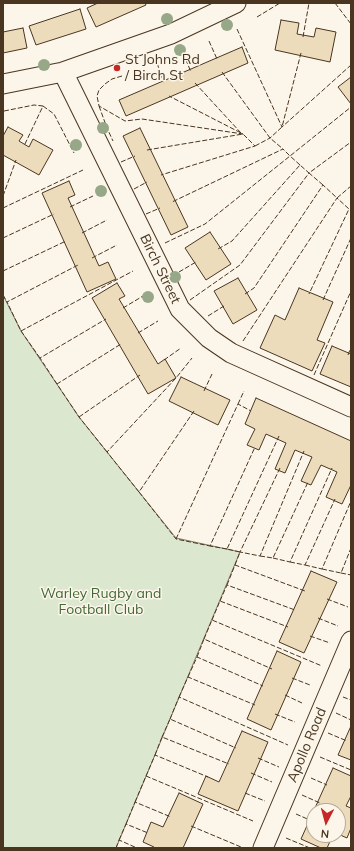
<!DOCTYPE html>
<html>
<head>
<meta charset="utf-8">
<style>
  body { margin:0 }
  #map { position:relative; width:354px; height:851px; overflow:hidden; background:#fbf6e9; font-family:Mulish,sans-serif }
  canvas { display:block }
  .frame { position:absolute; inset:0; border:4px solid #4a3520; pointer-events:none }
  .north { position:absolute; left:306px; top:803px; width:40px; height:40px; box-sizing:border-box; background:#fbf6e9; border:1px solid #b4a999; border-radius:50%; rotate:186deg; font-size:11px; font-weight:700; line-height:16px; text-align:center; color:#4a3520 }
  .north::after { content:''; display:block; margin:auto; width:14px; height:18px; background:#c62828; clip-path:polygon(50% 0,100% 100%,50% 72%,0 100%) }
</style>
</head>
<body>
<div id="map">
<canvas width="354" height="851"></canvas>
<div class="frame"></div>
<div class="north">N</div>
</div>
<script>
const ctx = document.querySelector('canvas').getContext('2d');
ctx.lineJoin = 'round';
function fillPath(path, color) { ctx.fillStyle = color; ctx.fill(path, 'evenodd'); }
const toPath = rows => new Path2D(rows.map(r => 'M' + r).join(''));
function strokePath(path, color, width, dash) { ctx.strokeStyle = color; ctx.lineWidth = width; ctx.lineCap = dash ? 'butt' : 'round'; ctx.setLineDash(dash || []); ctx.stroke(path); }
function write(font, color, halo, rows, align = 'center') {
  ctx.font = font + ' Mulish,sans-serif'; ctx.lineWidth = 3; ctx.setLineDash([]); ctx.textBaseline = 'middle'; ctx.strokeStyle = halo; ctx.fillStyle = color; for (const [text, x, y, turn = 0] of rows) {
    ctx.save(); ctx.translate(x, y); ctx.rotate((+turn || 0) * Math.PI / 180); ctx.textAlign = isNaN(turn) ? turn : align; if (halo) ctx.strokeText(text, 0, 0); ctx.fillText(text, 0, 0); ctx.restore();
  }
}
const green = toPath([
  [3,295,21,331,79,417,176,538,240,552,116,848,3,848,3,295]
]);
fillPath(green, '#dce7d0');
strokePath(green, '#887966', 1);
const building = toPath([
  [98,3,145,3,146,5,96,27,87,8,98,3],
  [80,9,86,29,36,45,29,26,80,9],
  [281,20,299,23,297,34,314,37,316,28,336,32,330,62,275,50,281,20],
  [23,28,27,48,3,53,3,32,23,28],
  [242,47,248,63,126,116,119,100,242,47],
  [351,77,351,104,338,87,351,77],
  [8,127,23,135,19,141,29,147,33,139,53,150,39,175,3,155,3,136,8,127],
  [140,128,188,227,171,235,123,136,140,128],
  [69,181,75,195,68,198,99,266,108,262,116,279,87,292,42,193,69,181],
  [210,232,231,264,206,280,185,248,210,232],
  [238,278,257,310,233,324,214,291,238,278],
  [117,283,125,296,119,299,158,364,165,359,176,378,148,394,92,298,117,283],
  [299,288,333,302,317,340,325,343,312,371,260,348,275,315,285,320,299,288],
  [332,346,351,354,351,387,320,374,332,346],
  [181,377,230,400,218,425,169,401,181,377],
  [256,398,351,441,351,485,342,504,326,497,337,472,321,465,311,485,301,481,312,457,295,450,285,473,275,469,286,443,266,434,259,450,247,445,255,429,245,424,256,398],
  [311,571,337,582,304,653,279,642,311,571],
  [277,651,301,662,271,730,247,719,277,651],
  [351,726,351,760,338,755,351,726],
  [242,731,268,742,238,811,198,794,206,776,219,782,242,731],
  [333,768,351,776,351,796,346,806,351,808,351,828,347,838,338,834,338,811,314,811,314,835,333,835,327,848,321,848,301,839,333,768],
  [179,793,203,804,183,848,154,848,154,847,143,842,151,822,163,827,179,793]
]);
fillPath(building, '#ecdcbc');
strokePath(building, '#4a3520', 1);
const street = toPath([
  [63,72,180,309,209,338,231,353,351,407],
  [3,84,63,72,171,34,236,3],
  [263,848,351,641]
]);
strokePath(street, '#4a3520', 21);
strokePath(street, '#fbf6e9', 19);
strokePath(toPath([
  [335,3,351,24],
  [257,17,280,3],
  [237,29,282,127,351,65],
  [303,37,309,3],
  [209,41,217,59],
  [183,53,191,72],
  [157,63,164,83],
  [222,72,270,138,283,149],
  [122,76,112,79,105,84,99,90,97,96,99,106,125,121,142,119,243,134,169,96],
  [195,83,241,133],
  [43,106,54,114,74,153],
  [99,106,107,128,113,141],
  [4,111,34,105,43,106,24,146],
  [255,146,270,138,282,127,301,53],
  [147,150,243,134,255,146,161,175],
  [121,162,135,156],
  [300,165,290,156,351,107],
  [323,185,309,173,351,142],
  [134,189,147,182],
  [3,196,16,160],
  [70,207,93,196],
  [3,208,83,170],
  [146,214,160,208],
  [82,233,107,220],
  [3,238,54,214],
  [165,243,205,224,290,156,283,149,172,202],
  [92,258,117,245],
  [3,271,66,241],
  [179,272,196,262],
  [245,294,254,288,323,185,337,198,351,186],
  [3,295,7,302],
  [190,300,240,265,309,173,300,165,232,241,218,249],
  [323,300,351,238],
  [123,308,143,296],
  [208,316,224,306],
  [21,331,133,271],
  [138,333,158,321],
  [243,341,337,198,349,209,309,294],
  [348,355,351,347],
  [40,358,21,331,7,302,78,265],
  [164,360,181,348],
  [314,375,351,291],
  [57,384,40,358,106,319],
  [204,391,212,374],
  [238,404,244,391],
  [194,411,139,492,176,539,210,546],
  [79,417,140,375],
  [107,452,79,417,57,384,121,344],
  [280,468,240,552,260,556,304,451],
  [139,492,107,452,176,378,192,358],
  [176,539,238,404,251,411],
  [227,549,210,546,255,447],
  [260,556,273,558,308,482],
  [273,558,290,562,332,468],
  [290,562,305,565,335,499],
  [235,565,240,552,227,549,279,436],
  [305,565,322,569,351,501],
  [322,569,341,573,351,548],
  [341,573,351,575],
  [227,585,235,565,305,591],
  [327,599,348,607],
  [220,601,227,585,295,610],
  [318,618,338,626],
  [212,620,220,601,288,627],
  [310,636,330,643],
  [204,639,212,620,322,666],
  [197,657,204,639,272,669],
  [188,677,197,657,263,686],
  [292,678,310,685],
  [285,695,302,703],
  [179,697,188,677,255,705],
  [343,697,351,700],
  [336,713,351,720],
  [275,714,295,722],
  [170,719,179,697,288,745],
  [328,733,347,741],
  [162,737,170,719,236,748],
  [155,755,162,737,229,764],
  [320,757,351,770],
  [258,758,279,767],
  [251,773,272,782],
  [146,776,155,755,208,777],
  [311,778,327,785],
  [245,793,265,801],
  [302,795,320,803],
  [135,802,146,776,253,821],
  [296,814,312,821],
  [126,824,135,802,171,817],
  [191,826,241,847],
  [286,838,310,848],
  [119,840,126,824,148,833],
  [116,848,119,840,137,848]
]), '#4a3520', 1, [5, 2]);
ctx.fillStyle = '#96a887';
for (const [x, y] of [
  [167,19],
  [227,25],
  [180,50],
  [44,65],
  [103,128],
  [76,145],
  [101,191],
  [175,277],
  [148,297]
]) { ctx.beginPath(); ctx.arc(x, y, 6, 0, 2 * Math.PI); ctx.fill(); }
for (const [x, y, r, color] of [
  [117,68,4,"#c62828"]
]) { const dot = new Path2D(); dot.arc(x, y, r, 0, 2 * Math.PI); ctx.fillStyle = color; ctx.fill(dot); strokePath(dot, '#fbf6e9', 1.5); }
write('14px', '#4a3520', '#fbf6e9', [
  ["St Johns Rd",125,60],
  ["/ Birch St",125,76]
], 'left');
write('14px', '#4a3520', '#fbf6e9', [
  ["Birch Street",160,269,64],
  ["Apollo Road",307,745,-67]
]);
write('14px', '#436837', '#fbf6e9', [
  ["Warley Rugby and",101,594],
  ["Football Club",101,610]
]);
</script>
</body>
</html>
